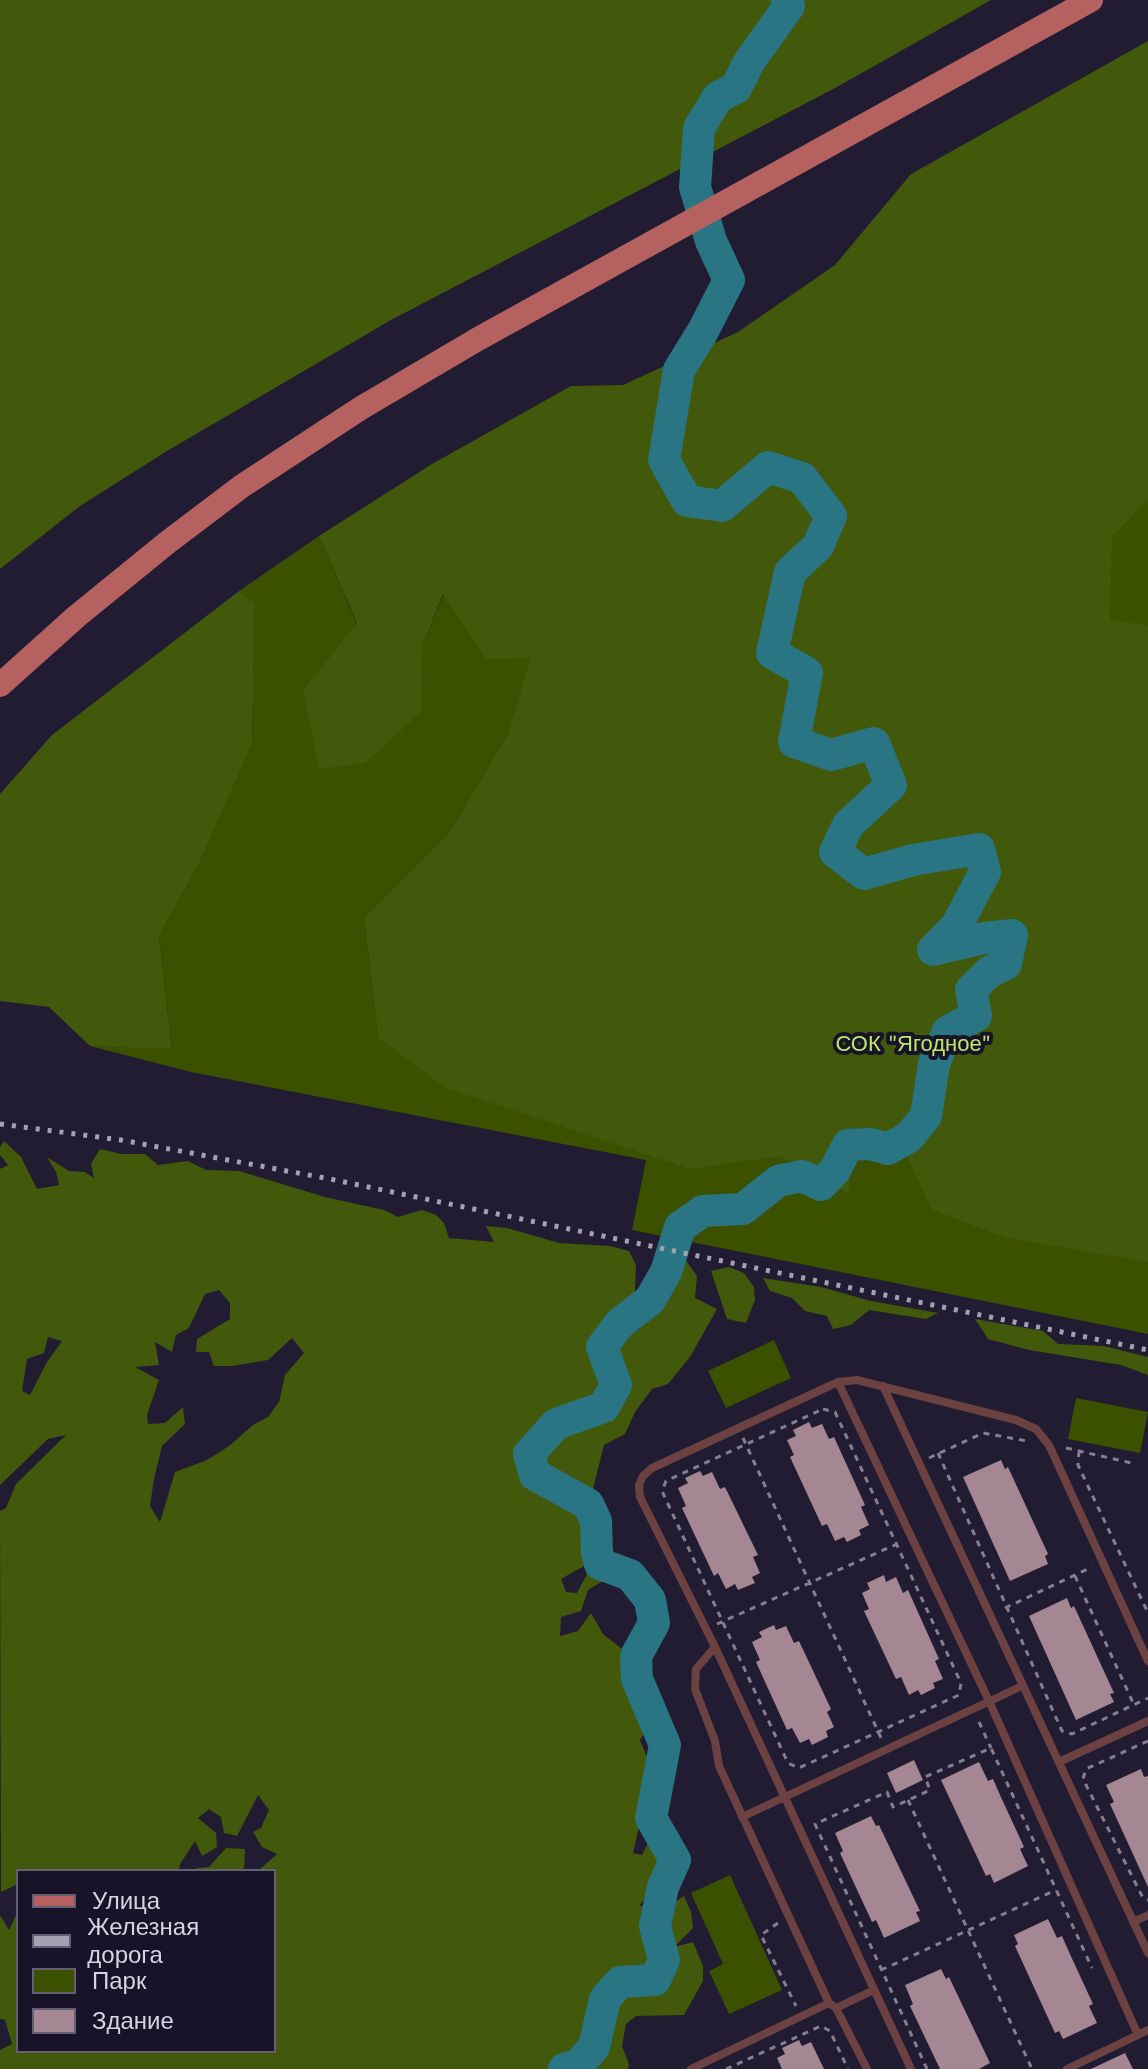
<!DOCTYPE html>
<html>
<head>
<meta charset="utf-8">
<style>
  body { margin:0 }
  #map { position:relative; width:1148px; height:2069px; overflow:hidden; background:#211c32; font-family:"Work Sans",sans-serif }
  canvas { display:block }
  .legend { position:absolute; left:16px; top:1869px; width:260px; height:184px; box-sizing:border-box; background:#181328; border:2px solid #646072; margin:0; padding:10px 14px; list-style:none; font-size:24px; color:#d6d3e2 }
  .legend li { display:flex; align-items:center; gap:16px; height:40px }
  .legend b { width:40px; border:2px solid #646072 }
</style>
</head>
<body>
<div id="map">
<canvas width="1148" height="2069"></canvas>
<ul class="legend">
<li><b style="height:10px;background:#b4615f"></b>Улица</li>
<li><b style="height:10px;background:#a4a1b2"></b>Железная дорога</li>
<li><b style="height:22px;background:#3b5100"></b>Парк</li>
<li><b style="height:22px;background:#a58794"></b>Здание</li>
</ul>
</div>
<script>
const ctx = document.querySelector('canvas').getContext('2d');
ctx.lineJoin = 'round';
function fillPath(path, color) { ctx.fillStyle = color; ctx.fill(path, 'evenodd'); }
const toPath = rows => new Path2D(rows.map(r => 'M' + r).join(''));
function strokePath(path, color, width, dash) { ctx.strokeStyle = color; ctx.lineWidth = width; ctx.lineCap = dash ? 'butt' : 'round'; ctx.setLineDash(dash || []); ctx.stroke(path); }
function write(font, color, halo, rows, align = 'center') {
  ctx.font = font + ' "Work Sans",sans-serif'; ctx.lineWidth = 8; ctx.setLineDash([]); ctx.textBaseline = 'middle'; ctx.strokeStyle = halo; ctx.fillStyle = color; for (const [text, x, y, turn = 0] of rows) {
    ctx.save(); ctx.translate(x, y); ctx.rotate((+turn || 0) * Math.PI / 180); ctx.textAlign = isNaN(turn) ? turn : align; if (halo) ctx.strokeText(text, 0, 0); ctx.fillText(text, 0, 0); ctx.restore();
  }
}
fillPath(toPath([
  [1148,116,1148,1334,632,1230,646,1160,191,1072,90,1046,172,1048,159,936,198,866,252,743,255,605,239,591,319,536,357,624,303,690,422,711,423,645,444,593,530,658,507,735,449,833,364,918,378,1037],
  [774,1340,791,1378,726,1408,708,1371],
  [1076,1398,1148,1412,1140,1453,1068,1439],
  [730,1875,782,1990,729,2014,709,1971,723,1964,691,1893]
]), '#3b5100');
fillPath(toPath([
  [0,0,991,0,837,87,391,320,167,451,80,506,0,569],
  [1148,41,1148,499,1112,537,1110,619,1148,626,1148,1262,1006,1238,931,1209,905,1152,855,1157,848,1193,780,1156,690,1169,446,1088,378,1037,364,918,449,833,507,735,530,658,486,659,443,594,423,645,422,711,365,763,319,769,303,690,357,623,319,536,432,464,571,386,623,385,738,332,835,265,911,174],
  [239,591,255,604,252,744,198,866,159,936,172,1049,90,1046,49,1007,0,1001,0,794,52,735],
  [4,1141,21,1157,37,1189,59,1185,56,1172,47,1157,69,1171,85,1172,94,1178,91,1164,100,1149,121,1154,145,1154,158,1165,188,1161,206,1170,239,1171,325,1197,384,1210,398,1217,422,1210,436,1215,444,1223,449,1238,494,1242,486,1226,507,1228,559,1243,610,1246,629,1251,636,1265,635,1291,623,1307,605,1315,604,1330,620,1335,640,1329,648,1311,644,1285,671,1278,656,1265,668,1256,687,1262,697,1276,695,1298,717,1309,690,1357,668,1384,652,1389,635,1412,625,1434,604,1445,587,1513,589,1538,584,1566,561,1579,566,1592,577,1593,587,1574,614,1574,588,1590,581,1611,561,1617,560,1636,578,1631,591,1613,603,1634,627,1653,629,1678,646,1693,642,1706,651,1721,640,1740,652,1770,633,1853,642,1855,652,1835,657,1816,670,1827,675,1845,660,1866,652,1890,639,1906,669,1906,684,1896,691,1912,693,1928,674,1947,693,1942,703,1966,703,1981,684,2015,636,2016,626,2024,622,2046,629,2064,628,2069,0,2069,0,2050,12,2044,5,2020,0,2019,0,1915,9,1930,18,1911,18,2051,274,2051,274,1871,260,1869,277,1854,262,1847,253,1832,261,1828,269,1810,258,1795,237,1836,224,1833,221,1817,209,1809,198,1818,216,1833,217,1847,202,1856,195,1841,180,1864,179,1871,18,1871,18,1897,16,1885,1,1892,0,1511,6,1508,16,1484,66,1435,48,1439,0,1485,0,1169,8,1165,0,1155,0,1147],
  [219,1290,230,1303,230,1319,197,1339,196,1352,209,1352,214,1366,232,1366,268,1360,292,1338,304,1353,285,1375,279,1402,268,1417,253,1425,229,1446,207,1460,175,1472,160,1522,150,1506,154,1479,162,1446,185,1424,183,1407,165,1423,148,1424,147,1415,159,1380,135,1367,159,1365,155,1342,172,1352,176,1335,189,1328,205,1294],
  [48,1337,62,1341,47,1362,30,1395,22,1391,27,1359,44,1353],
  [729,1267,744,1273,754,1287,755,1300,746,1323,727,1319,711,1271],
  [763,1278,821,1287,871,1301,938,1313,926,1319,869,1310,851,1325,833,1329,827,1316,805,1311,792,1298,770,1291],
  [975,1319,1043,1331,1058,1344,1104,1346,1148,1357,1148,1375,1121,1365,1029,1350,988,1339],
  [226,1848,245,1849,244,1868,238,1871,194,1871,197,1868,209,1867]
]), '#42580b');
strokePath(toPath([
  [564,2069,578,2065,594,2047,605,1999,620,1982,655,1980,664,1960,655,1926,663,1887,675,1860,651,1818,665,1745,637,1679,636,1656,654,1623,650,1600,630,1575,600,1564,597,1552,596,1521,588,1504,535,1475,529,1454,556,1424,604,1407,616,1385,602,1347,619,1324,650,1300,666,1272,680,1227,703,1211,743,1209,778,1181,802,1176,821,1185,835,1170,848,1145,870,1144,888,1149,909,1137,926,1116,934,1064,948,1031,976,1016,971,990,989,972,1006,964,1012,935,984,938,933,950,957,925,985,872,979,849,913,860,864,874,835,852,848,825,891,785,874,743,831,755,794,742,807,673,772,653,790,572,818,546,831,516,802,478,768,467,722,506,687,501,664,460,679,370,703,331,729,280,711,241,695,187,699,128,718,97,736,88,749,62,789,6,787,0]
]), '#297584', 32);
fillPath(toPath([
  [809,1422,812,1428,822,1424,829,1439,834,1437,865,1505,861,1507,869,1525,859,1530,861,1535,847,1542,844,1537,835,1541,827,1524,822,1526,790,1457,794,1455,787,1440,796,1436,793,1430],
  [1001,1460,1005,1469,1008,1467,1048,1554,1045,1556,1048,1564,1010,1581,963,1477],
  [700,1471,703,1476,712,1472,720,1489,725,1487,758,1555,753,1557,760,1573,752,1577,755,1583,738,1590,735,1584,726,1589,718,1573,714,1576,682,1508,686,1506,678,1488,688,1483,685,1478],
  [884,1575,886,1582,896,1577,903,1593,908,1590,939,1659,935,1661,943,1679,933,1683,935,1688,921,1695,918,1690,909,1695,901,1677,896,1679,864,1611,869,1609,862,1593,870,1589,867,1583],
  [1067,1598,1071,1608,1074,1606,1114,1693,1110,1694,1114,1702,1076,1720,1029,1616],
  [774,1625,776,1630,786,1626,794,1643,799,1641,831,1709,827,1712,834,1727,826,1731,828,1737,812,1745,809,1739,800,1743,792,1728,787,1730,756,1662,760,1660,752,1642,762,1637,759,1632],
  [914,1760,923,1780,896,1793,887,1773],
  [979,1762,988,1781,993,1779,1000,1795,1024,1847,1020,1849,1028,1866,994,1883,990,1874,986,1876,941,1780],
  [1141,1769,1144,1777,1148,1776,1148,1887,1110,1804,1114,1802,1106,1785],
  [871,1816,876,1826,879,1825,920,1911,916,1912,920,1921,884,1938,876,1920,872,1922,840,1853,843,1851,835,1833],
  [1048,1919,1057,1938,1062,1936,1069,1952,1093,2004,1089,2006,1097,2023,1063,2039,1059,2031,1055,2033,1015,1946,1018,1944,1014,1935],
  [941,1969,946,1979,949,1977,990,2063,979,2069,940,2069,910,2006,913,2004,905,1985],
  [799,2040,802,2046,811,2042,824,2069,782,2069,777,2058,785,2054,782,2048],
  [1125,2053,1133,2069,1091,2069]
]), '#a58794');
strokePath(toPath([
  [823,1409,835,1412,961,1683,959,1695,799,1768,788,1763,662,1491,666,1481,823,1409],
  [743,1438,882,1740],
  [1066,1448,1136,1464],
  [1079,1451,1078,1465,1148,1613],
  [938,1453,1062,1731,1072,1734,1148,1698],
  [929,1458,983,1433,1027,1441],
  [1075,1576,1135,1707],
  [1005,1608,1092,1567],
  [717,1624,897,1544],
  [979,1722,991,1748],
  [1148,1741,1086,1769,1083,1779,1143,1898,1148,1900],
  [908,1800,1032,2069],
  [778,1923,761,1935,796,2006],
  [881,1970,1056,1890],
  [726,2069,821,2026,830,2031,848,2069],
  [927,2069,815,1824,887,1792,893,1807,930,1790,925,1777,991,1748,1092,1968]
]), '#848092', 3, [6, 6]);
strokePath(toPath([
  [838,1382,989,1701,1138,2035],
  [883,1386,1148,1953],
  [715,1647,696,1669,695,1689,715,1741,719,1766,829,2003,836,2008,867,2069],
  [1059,1762,1148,1721],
  [742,1817,1022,1686],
  [1133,1922,1148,1915],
  [836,2008,874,1990],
  [691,2069,829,2003],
  [911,2069,715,1647,640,1497,639,1485,643,1476,652,1468,838,1382,857,1380,1016,1420,1036,1429,1049,1445,1148,1661],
  [1067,2069,1148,2030]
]), '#6b4241', 8);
strokePath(toPath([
  [0,685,77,616,168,542,242,486,361,408,478,339,1091,0]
]), '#b4615f', 24);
strokePath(toPath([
  [0,1124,121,1140,330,1179,1148,1350]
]), '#a4a1b2', 5, [4, 8]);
write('22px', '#bce66c', '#181328', [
  ["СОК \"Ягодное\"",913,1045]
]);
</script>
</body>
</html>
